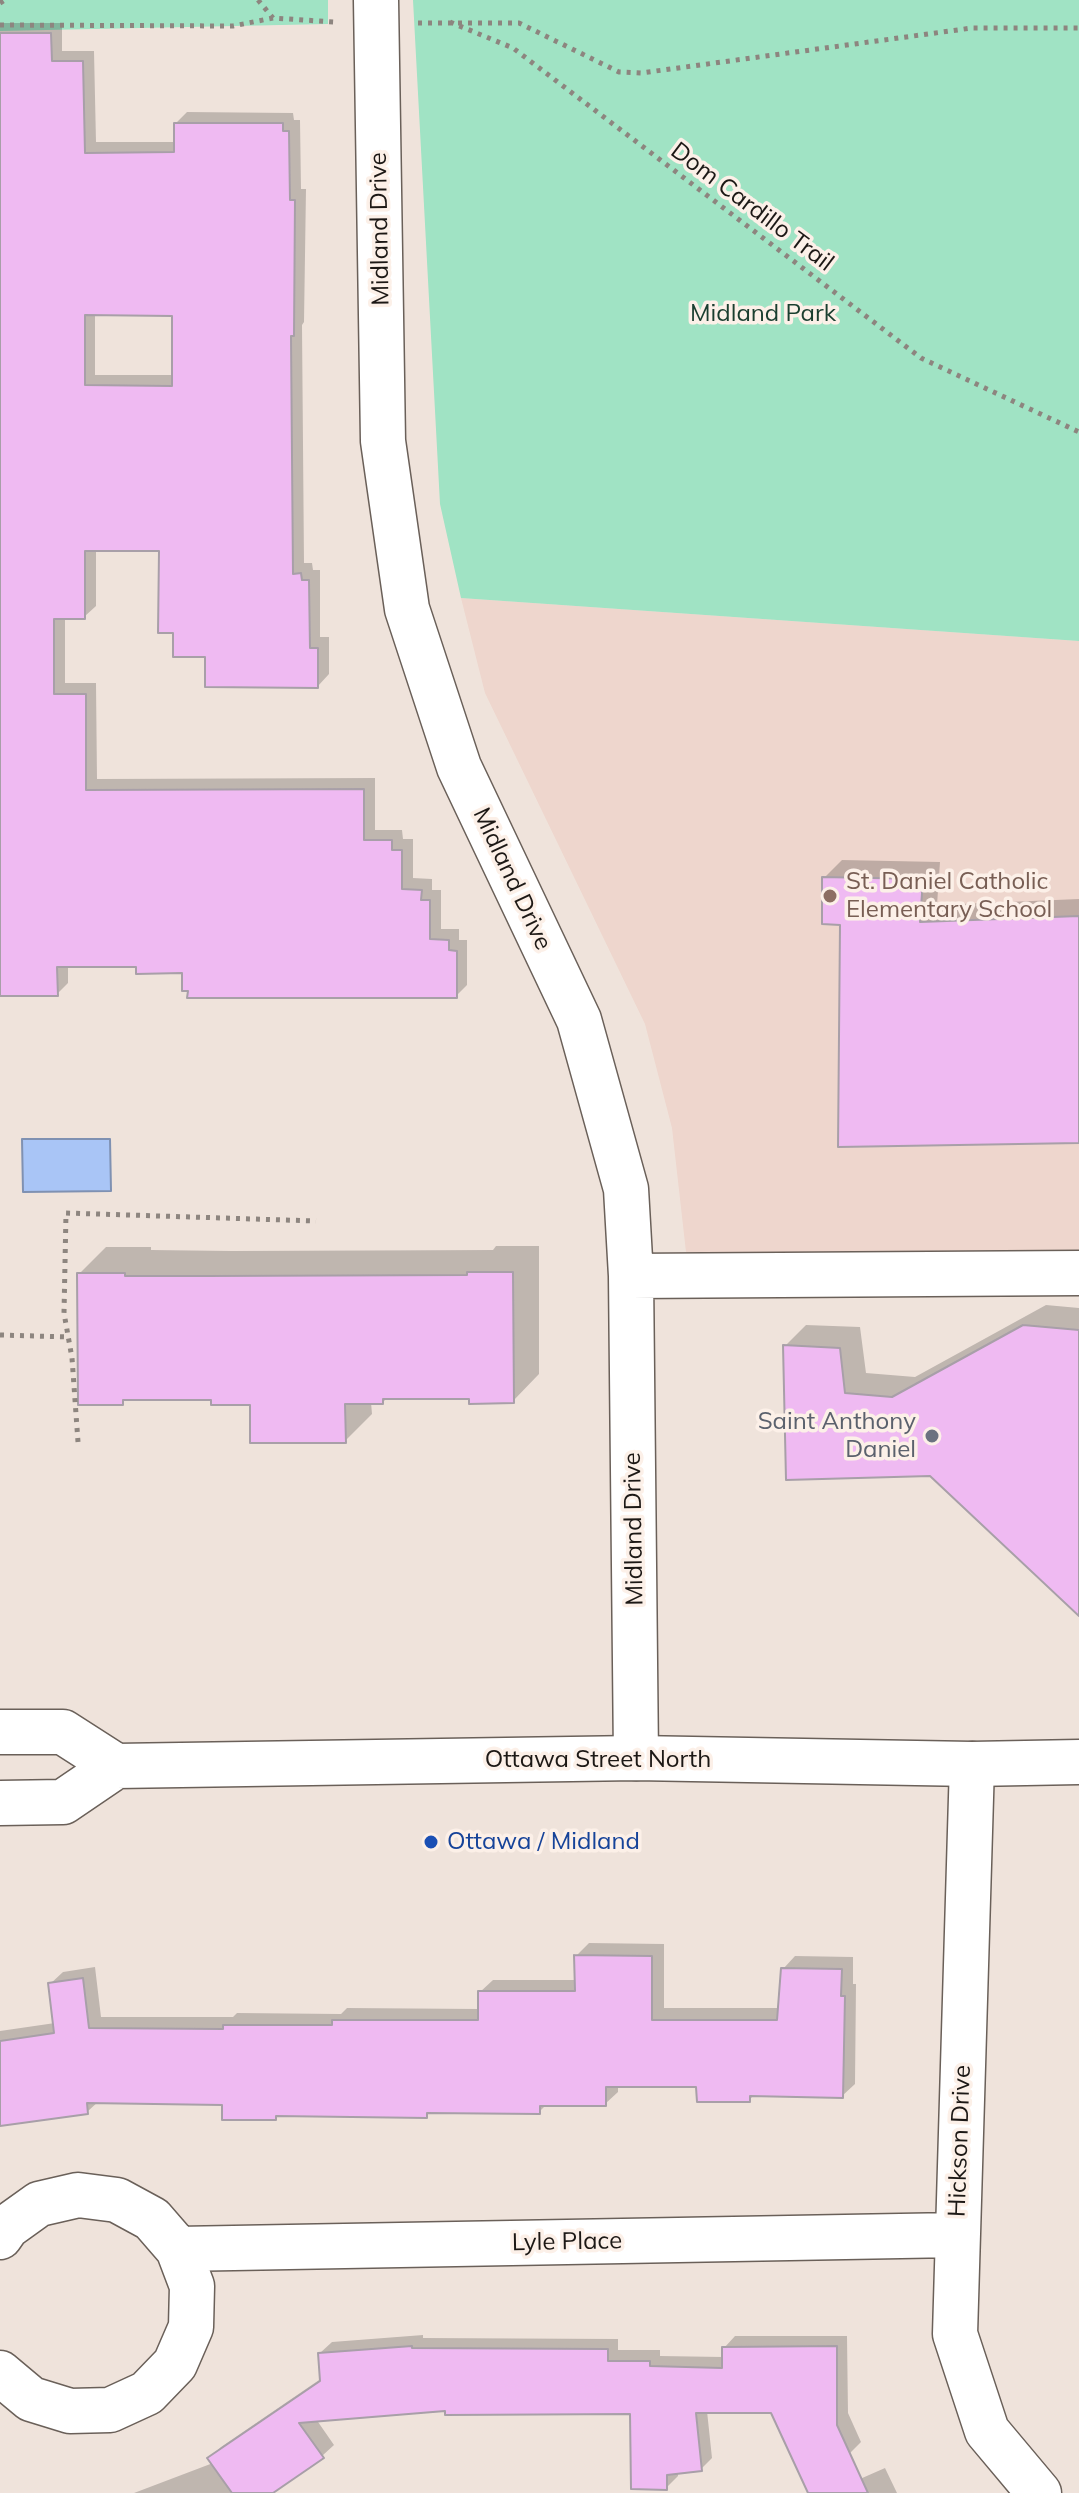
<!DOCTYPE html>
<html>
<head>
<meta charset="utf-8">
<style>
  body { margin:0 }
  canvas { display:block; background:#efe3db }
</style>
</head>
<body>
<canvas width="1079" height="2493"></canvas>
<script>
const ctx = document.querySelector('canvas').getContext('2d');
ctx.lineJoin = 'round';
function fillPath(path, color) { ctx.fillStyle = color; ctx.fill(path, 'evenodd'); }
const toPath = rows => new Path2D(rows.map(r => 'M' + r).join(''));
function strokePath(path, color, width, dash) { ctx.strokeStyle = color; ctx.lineWidth = width; ctx.lineCap = dash ? 'butt' : 'round'; ctx.setLineDash(dash || []); ctx.stroke(path); }
function write(font, color, halo, rows, align = 'center') {
  ctx.font = font + ' Mulish,sans-serif'; ctx.lineWidth = 7; ctx.setLineDash([]); ctx.textBaseline = 'middle'; ctx.strokeStyle = halo; ctx.fillStyle = color; for (const [text, x, y, turn = 0] of rows) {
    ctx.save(); ctx.translate(x, y); ctx.rotate((+turn || 0) * Math.PI / 180); ctx.textAlign = isNaN(turn) ? turn : align; if (halo) ctx.strokeText(text, 0, 0); ctx.fillText(text, 0, 0); ctx.restore();
  }
}
fillPath(toPath([
  [461,598,1079,641,1079,1252,686,1252,672,1128,645,1024,485,693]
]), '#eed6cd');
fillPath(toPath([
  [0,0,328,0,328,24,0,31],
  [413,0,1079,0,1079,641,461,598,440,504]
]), '#a0e3c4');
const water = toPath([
  [110,1139,111,1191,23,1192,22,1139,110,1139]
]);
fillPath(water, '#a9c5f6');
strokePath(water, '#7f91b2', 2);
fillPath(toPath([
  [0,23,62,23,62,51,94,51,96,142,176,142,176,123,187,112,293,113,294,120,300,120,301,189,306,189,304,322,302,325,304,563,312,563,313,570,320,570,320,637,329,637,329,674,318,686,207,655,175,631,161,549,96,549,96,606,84,617,65,617,65,683,96,683,97,779,375,778,375,830,402,830,403,839,413,839,413,878,432,879,432,890,441,890,441,929,459,929,459,940,467,940,467,985,456,996,138,965,68,965,68,983,57,994,0,994],
  [95,313,174,314,174,375,95,375],
  [842,860,940,862,937,905,1079,899,1079,1141,842,923,824,878],
  [496,1246,539,1246,539,1374,513,1401,471,1397,388,1397,383,1402,371,1402,372,1414,345,1441,252,1403,213,1398,126,1398,122,1403,79,1274,106,1247,151,1247,151,1250,233,1251,493,1250],
  [1046,1305,1079,1308,1079,1613,930,1474,785,1346,806,1325,860,1327,866,1373,915,1377],
  [589,1943,664,1944,664,2008,780,2008,783,1969,795,1956,853,1957,853,1984,856,1984,855,2084,842,2096,755,2094,749,2100,698,2085,618,2085,618,2092,605,2104,547,2104,539,2112,431,2111,426,2116,278,2114,275,2118,224,2103,99,2101,87,2112,0,2124,0,2031,55,2023,50,1984,63,1972,95,1967,101,2017,233,2017,237,2013,341,2014,347,2008,480,2009,480,1992,493,1980,577,1980,576,1956],
  [423,2335,423,2338,618,2339,618,2350,660,2350,660,2356,724,2357,724,2348,735,2336,847,2336,848,2413,861,2442,850,2453,773,2411,707,2411,712,2458,701,2469,678,2472,678,2476,666,2488,632,2412,447,2409,316,2419,334,2445,322,2456,271,2493,134,2493,213,2463,210,2458,221,2447,322,2378,320,2353,332,2342],
  [885,2468,897,2493,828,2493]
]), '#0003');
const building = toPath([
  [0,33,51,33,52,61,83,61,85,153,174,152,174,123,283,123,283,131,289,131,290,200,295,200,294,336,291,336,293,574,301,573,302,580,309,580,310,648,318,648,318,688,205,687,205,657,173,657,173,633,158,633,159,551,85,551,85,619,54,619,54,694,86,694,86,790,364,789,364,840,392,840,392,850,402,850,402,889,422,890,421,900,430,900,430,939,449,940,449,950,457,951,457,998,187,998,188,991,182,991,182,973,136,974,136,967,57,967,58,996,0,996,0,33],
  [85,315,172,316,172,386,85,385,85,315],
  [822,877,923,879,920,922,1079,916,1079,1143,838,1147,840,925,822,924,822,877],
  [467,1272,513,1272,514,1403,469,1404,469,1399,383,1399,383,1404,345,1404,346,1443,250,1443,250,1405,211,1405,211,1400,123,1400,123,1405,78,1405,77,1273,125,1273,125,1276,206,1276,467,1275,467,1272],
  [1023,1325,1079,1330,1079,1616,930,1476,786,1480,783,1345,840,1348,845,1393,892,1397,1023,1325],
  [574,1955,652,1956,652,2020,777,2020,781,1968,842,1969,841,1996,845,1996,843,2098,750,2096,750,2102,697,2102,696,2087,606,2087,606,2106,540,2106,540,2114,427,2113,427,2118,276,2116,276,2120,222,2120,222,2105,87,2103,88,2114,0,2126,0,2041,54,2033,48,1983,83,1978,89,2028,223,2029,223,2025,332,2025,332,2020,478,2020,478,1991,575,1991,574,1955],
  [412,2346,412,2348,608,2349,608,2361,650,2361,650,2366,722,2368,722,2347,837,2346,837,2425,868,2493,808,2493,771,2413,696,2413,702,2471,667,2475,667,2490,631,2489,630,2414,445,2415,445,2411,299,2423,324,2458,273,2493,232,2493,207,2458,320,2381,318,2353,412,2346]
]);
fillPath(building, '#efbaf2');
strokePath(building, '#a89fa8', 2);
const minor = toPath([
  [376,0,383,441,407,609,459,767,579,1020,626,1189,631,1276,636,1758],
  [631,1276,1079,1273],
  [972,1764,955,2334,987,2431,1039,2493],
  [0,2237,7,2227,39,2204,78,2195,117,2200,152,2219,178,2249,192,2286,191,2327,175,2364,147,2393,110,2410,70,2411,31,2399,0,2373],
  [178,2249,956,2235]
]);
const major = toPath([
  [0,1732,63,1732,116,1766],
  [0,1803,63,1802,116,1766,636,1758,972,1764,1079,1762]
]);
strokePath(minor, '#6a6059', 47);
strokePath(major, '#6a6059', 47);
strokePath(toPath([
  [258,0,273,18],
  [0,3,5,0],
  [450,22,513,48,921,358,1079,432],
  [418,23,519,23,619,72,641,73,972,28,1079,28],
  [0,25,233,26,273,18,334,22],
  [0,1335,70,1337],
  [78,1442,72,1358,64,1313,66,1213,316,1221]
]), '#8d857f', 5, [4, 6]);
strokePath(minor, '#fff', 44);
strokePath(major, '#fff', 44);
for (const [x, y, r, color] of [
  [830,896,8,"#8d6e63"],
  [932,1436,8,"#6b7280"],
  [431,1842,8,"#1a4fb4"]
]) { const dot = new Path2D(); dot.arc(x, y, r, 0, 2 * Math.PI); ctx.fillStyle = color; ctx.fill(dot); strokePath(dot, '#fcf0e8', 3); }
write('24px', '#1c1815', '#fcf0e8', [
  ["Dom Cardillo Trail",752,207,37],
  ["Midland Drive",380,229,-91],
  ["Midland Drive",512,879,65],
  ["Midland Drive",634,1529,-91],
  ["Ottawa Street North",598,1760],
  ["Hickson Drive",960,2141,-88],
  ["Lyle Place",567,2242,-1]
]);
write('24px', '#1a3e2f', '#fcf0e8', [
  ["Midland Park",763,314]
]);
write('24px', '#785e54', '#fcf0e8', [
  ["St. Daniel Catholic",846,882],
  ["Elementary School",846,910]
], 'left');
write('24px', '#5b616d', '#fcf0e8', [
  ["Saint Anthony",916,1422],
  ["Daniel",916,1450]
], 'right');
write('24px', '#164399', '#fcf0e8', [
  ["Ottawa / Midland",447,1842]
], 'left');
</script>
</body>
</html>
